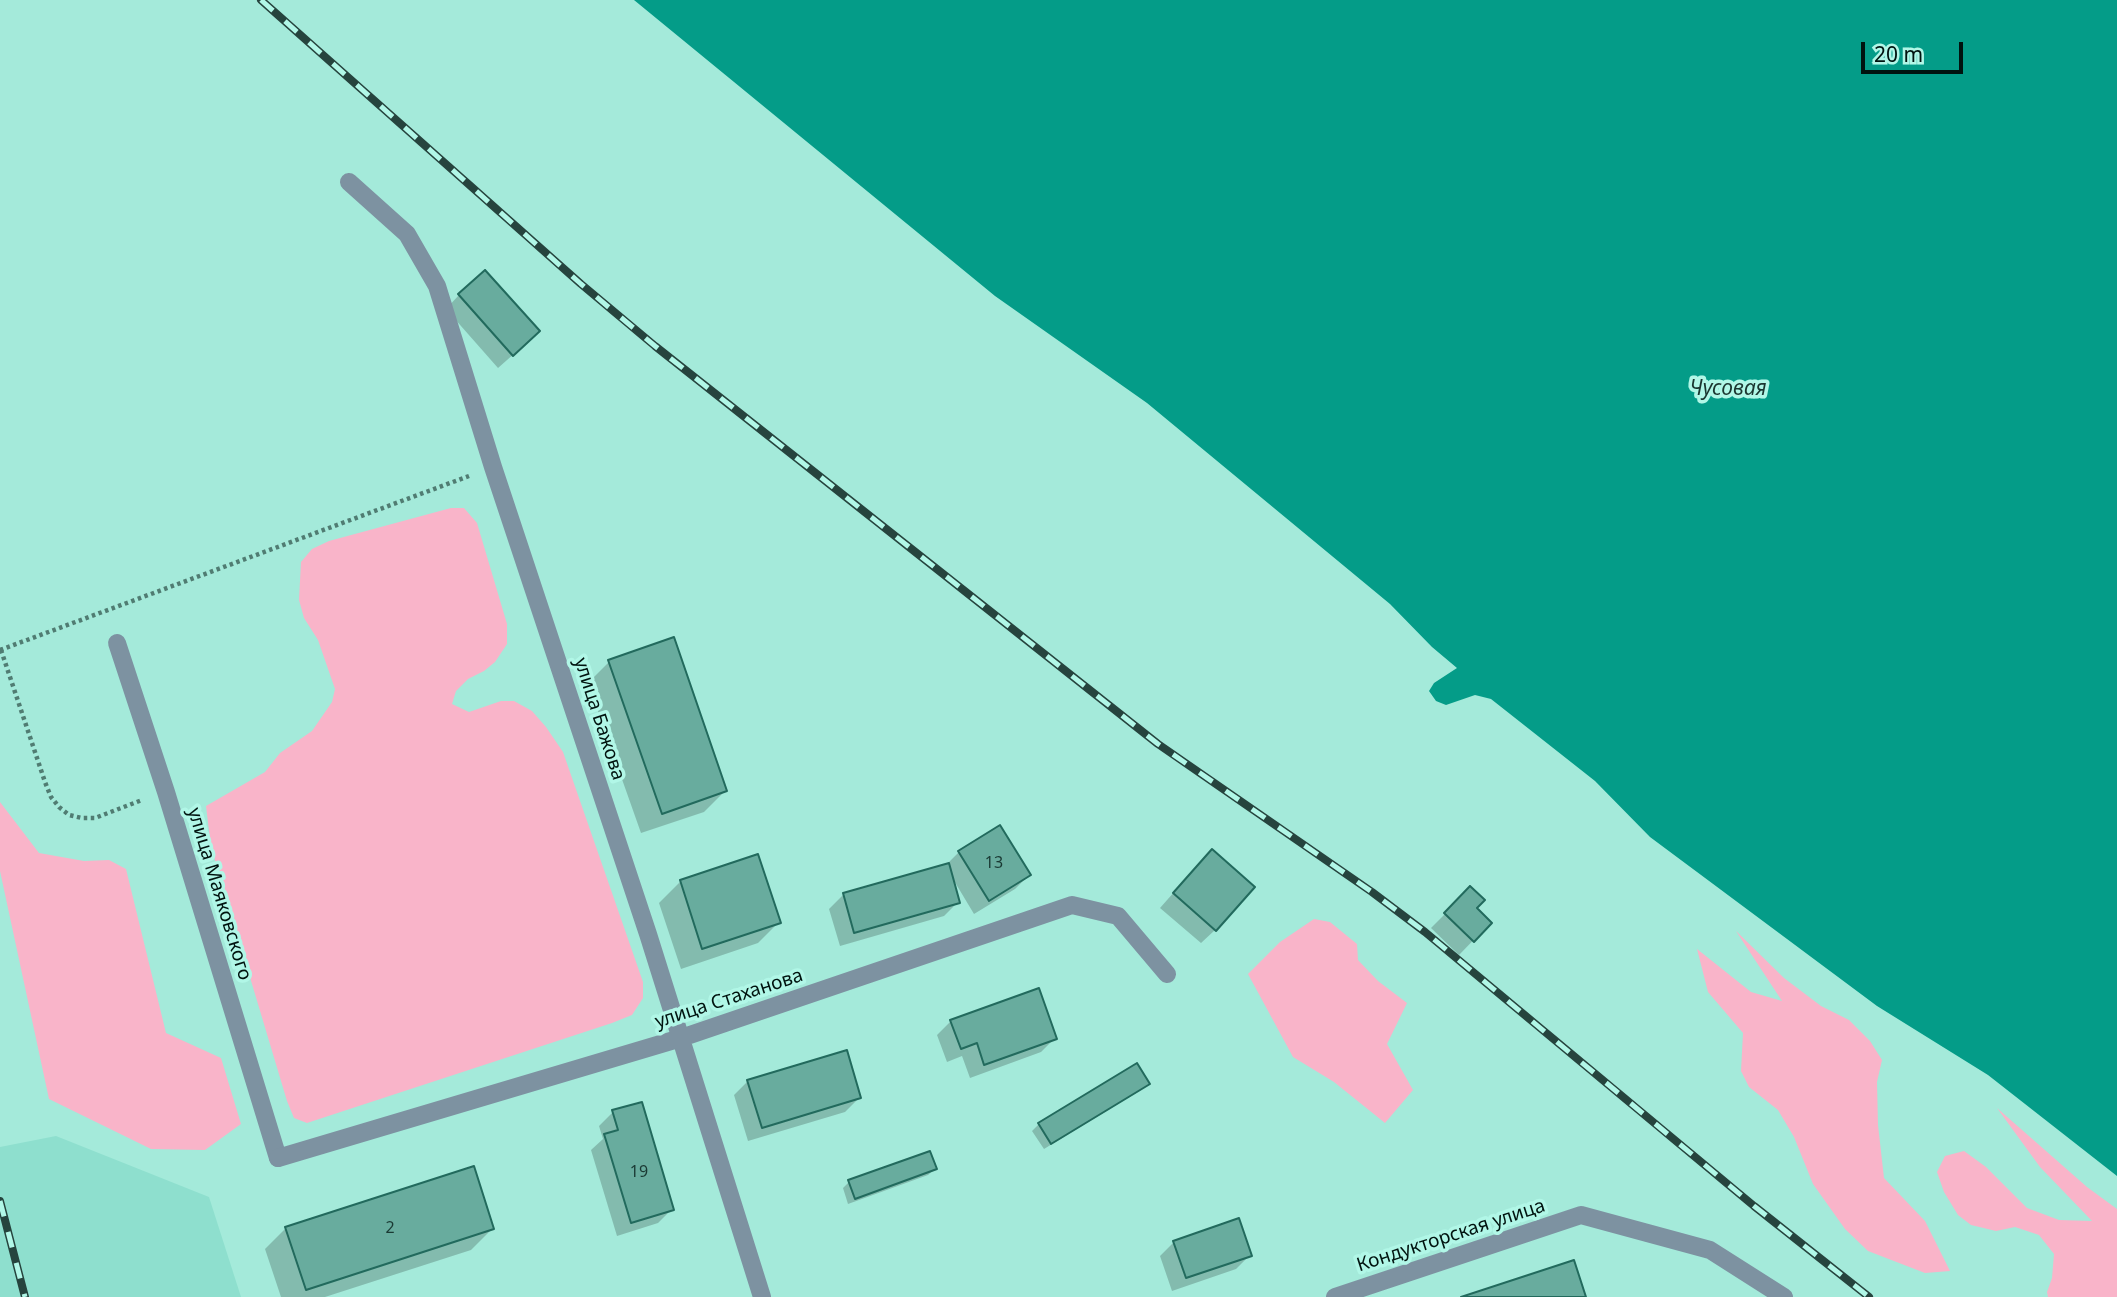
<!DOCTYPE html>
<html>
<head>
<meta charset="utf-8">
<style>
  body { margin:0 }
  #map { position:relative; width:2117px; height:1297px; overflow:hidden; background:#a4eada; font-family:"Noto Sans",sans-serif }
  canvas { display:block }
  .scale { position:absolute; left:1861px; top:42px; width:102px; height:32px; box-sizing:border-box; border:4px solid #00130f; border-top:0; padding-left:9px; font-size:21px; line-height:24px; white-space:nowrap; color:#00130f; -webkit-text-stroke:5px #b1f7e7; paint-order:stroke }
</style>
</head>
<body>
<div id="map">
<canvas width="2117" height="1297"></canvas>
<div class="scale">20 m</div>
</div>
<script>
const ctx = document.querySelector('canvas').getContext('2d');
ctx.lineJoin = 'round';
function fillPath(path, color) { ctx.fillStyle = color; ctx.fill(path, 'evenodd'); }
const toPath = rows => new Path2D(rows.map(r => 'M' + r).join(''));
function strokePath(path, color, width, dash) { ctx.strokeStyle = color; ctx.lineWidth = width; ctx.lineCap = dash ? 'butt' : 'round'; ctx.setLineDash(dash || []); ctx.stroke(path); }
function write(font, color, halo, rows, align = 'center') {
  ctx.font = font + ' "Noto Sans",sans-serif'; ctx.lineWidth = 7; ctx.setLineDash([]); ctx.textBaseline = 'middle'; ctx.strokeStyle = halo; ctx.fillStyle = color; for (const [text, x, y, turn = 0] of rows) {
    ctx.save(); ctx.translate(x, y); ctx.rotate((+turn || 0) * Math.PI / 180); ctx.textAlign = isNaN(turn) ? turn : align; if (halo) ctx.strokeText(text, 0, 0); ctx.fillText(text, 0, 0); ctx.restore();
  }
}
fillPath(toPath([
  [56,1136,209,1197,241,1297,0,1297,0,1147]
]), '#8edfce');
fillPath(toPath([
  [451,508,464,508,477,523,507,624,507,644,495,662,484,671,468,679,456,691,452,704,469,712,501,701,514,701,532,711,546,727,563,752,643,982,643,998,632,1015,612,1023,307,1123,294,1118,287,1101,211,847,206,806,265,772,280,753,312,731,332,702,335,689,318,640,304,618,299,600,301,562,312,549,329,541],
  [0,802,39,853,84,861,109,860,126,869,166,1033,221,1058,241,1124,205,1150,151,1149,49,1099,0,871],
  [1314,919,1330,922,1357,944,1358,960,1378,981,1407,1003,1387,1044,1413,1090,1385,1123,1334,1082,1293,1057,1248,974,1280,942],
  [1736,931,1784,978,1821,1006,1849,1020,1870,1041,1882,1060,1877,1082,1878,1125,1884,1178,1925,1221,1950,1271,1925,1273,1868,1251,1845,1229,1813,1184,1794,1137,1778,1110,1749,1087,1741,1071,1743,1033,1708,992,1697,949,1751,992,1782,1001],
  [1997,1108,2087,1187,2117,1209,2117,1297,2048,1297,2047,1292,2052,1278,2054,1254,2039,1235,2015,1227,1996,1231,1971,1225,1958,1215,1944,1192,1937,1172,1945,1156,1964,1151,1986,1167,2027,1208,2059,1220,2092,1221,2040,1167]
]), '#f9b4c9');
fillPath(toPath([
  [634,0,2117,0,2117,1176,1988,1075,1877,1006,1650,837,1595,781,1491,699,1475,695,1446,705,1436,701,1429,691,1434,683,1457,668,1432,647,1390,604,1147,403,995,296]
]), '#049c88');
fillPath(toPath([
  [459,295,524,345,498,368,446,309],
  [609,662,725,791,704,812,641,833,588,683],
  [959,852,1029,875,1015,889,974,914,953,879,958,902,944,916,840,946,829,909,843,895,944,867],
  [1198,865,1215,930,1201,943,1160,908],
  [681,881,779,922,758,943,681,969,659,903],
  [1470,889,1475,908,1490,923,1459,955,1431,928],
  [951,1021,1055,1038,1041,1052,970,1078,962,1056,947,1062,937,1035],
  [748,1081,859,1098,845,1112,748,1141,734,1095],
  [1147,1083,1141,1090,1044,1149,1032,1131,1039,1124],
  [613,1112,672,1209,658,1223,617,1236,591,1150,603,1139,599,1126],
  [935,1169,928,1175,848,1204,843,1188,849,1182],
  [286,1228,492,1229,471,1250,325,1297,281,1297,265,1249],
  [1174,1242,1250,1255,1236,1269,1172,1291,1160,1256]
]), '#0003');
const building = toPath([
  [485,270,540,331,513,356,458,294,485,270],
  [674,637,727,791,662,814,608,660,674,637],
  [1000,825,1031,875,989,901,958,851,1000,825],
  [1212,849,1255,887,1216,931,1173,893,1212,849],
  [758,854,781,923,702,949,680,880,758,854],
  [949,863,960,903,854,933,843,893,949,863],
  [1470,886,1485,900,1477,908,1492,923,1474,942,1444,913,1470,886],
  [1039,988,1057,1039,984,1065,977,1043,961,1049,950,1020,1039,988],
  [847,1050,861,1098,762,1128,747,1080,847,1050],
  [1137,1063,1150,1084,1051,1144,1038,1123,1137,1063],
  [642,1102,674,1210,631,1223,604,1134,618,1130,612,1110,642,1102],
  [930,1151,937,1169,855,1199,848,1180,930,1151],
  [474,1166,494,1229,306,1290,285,1227,474,1166],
  [1239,1218,1252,1256,1186,1278,1173,1241,1239,1218],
  [1574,1260,1586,1297,1461,1297,1574,1260]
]);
fillPath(building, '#68ac9e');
strokePath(building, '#226a5d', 2);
strokePath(toPath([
  [0,650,469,476],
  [1,650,45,782,51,797,59,807,69,815,82,818,95,818,142,800]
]), '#507c72', 4.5, [3.5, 3.5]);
strokePath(toPath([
  [117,643,166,792,278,1158]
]), '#7d92a1', 18);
strokePath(toPath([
  [349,182,407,234,437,286,493,467,648,934,762,1297],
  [278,1158,681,1038,1072,905,1118,916,1167,974],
  [1335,1297,1581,1215,1710,1250,1784,1297]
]), '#7d92a1', 18);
const rail = toPath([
  [261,0,581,284,655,346,1158,744,1372,892,1425,932,1754,1206,1869,1297],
  [0,1201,25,1297]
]);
strokePath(rail, '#26443e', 8);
strokePath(rail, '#b1f7e7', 5, [16]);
write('16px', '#1a3933', null, [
  ["13",994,863],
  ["19",639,1172],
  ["2",390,1228]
]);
write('19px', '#00130f', '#b1f7e7', [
  ["улица Бажова",599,719,72],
  ["улица Маяковского",219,894,73],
  ["улица Стаханова",729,999,-18],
  ["Кондукторская улица",1451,1236,-18]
]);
write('italic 21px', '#1a352f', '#b1f7e7', [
  ["Чусовая",1728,389]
]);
</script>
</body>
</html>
